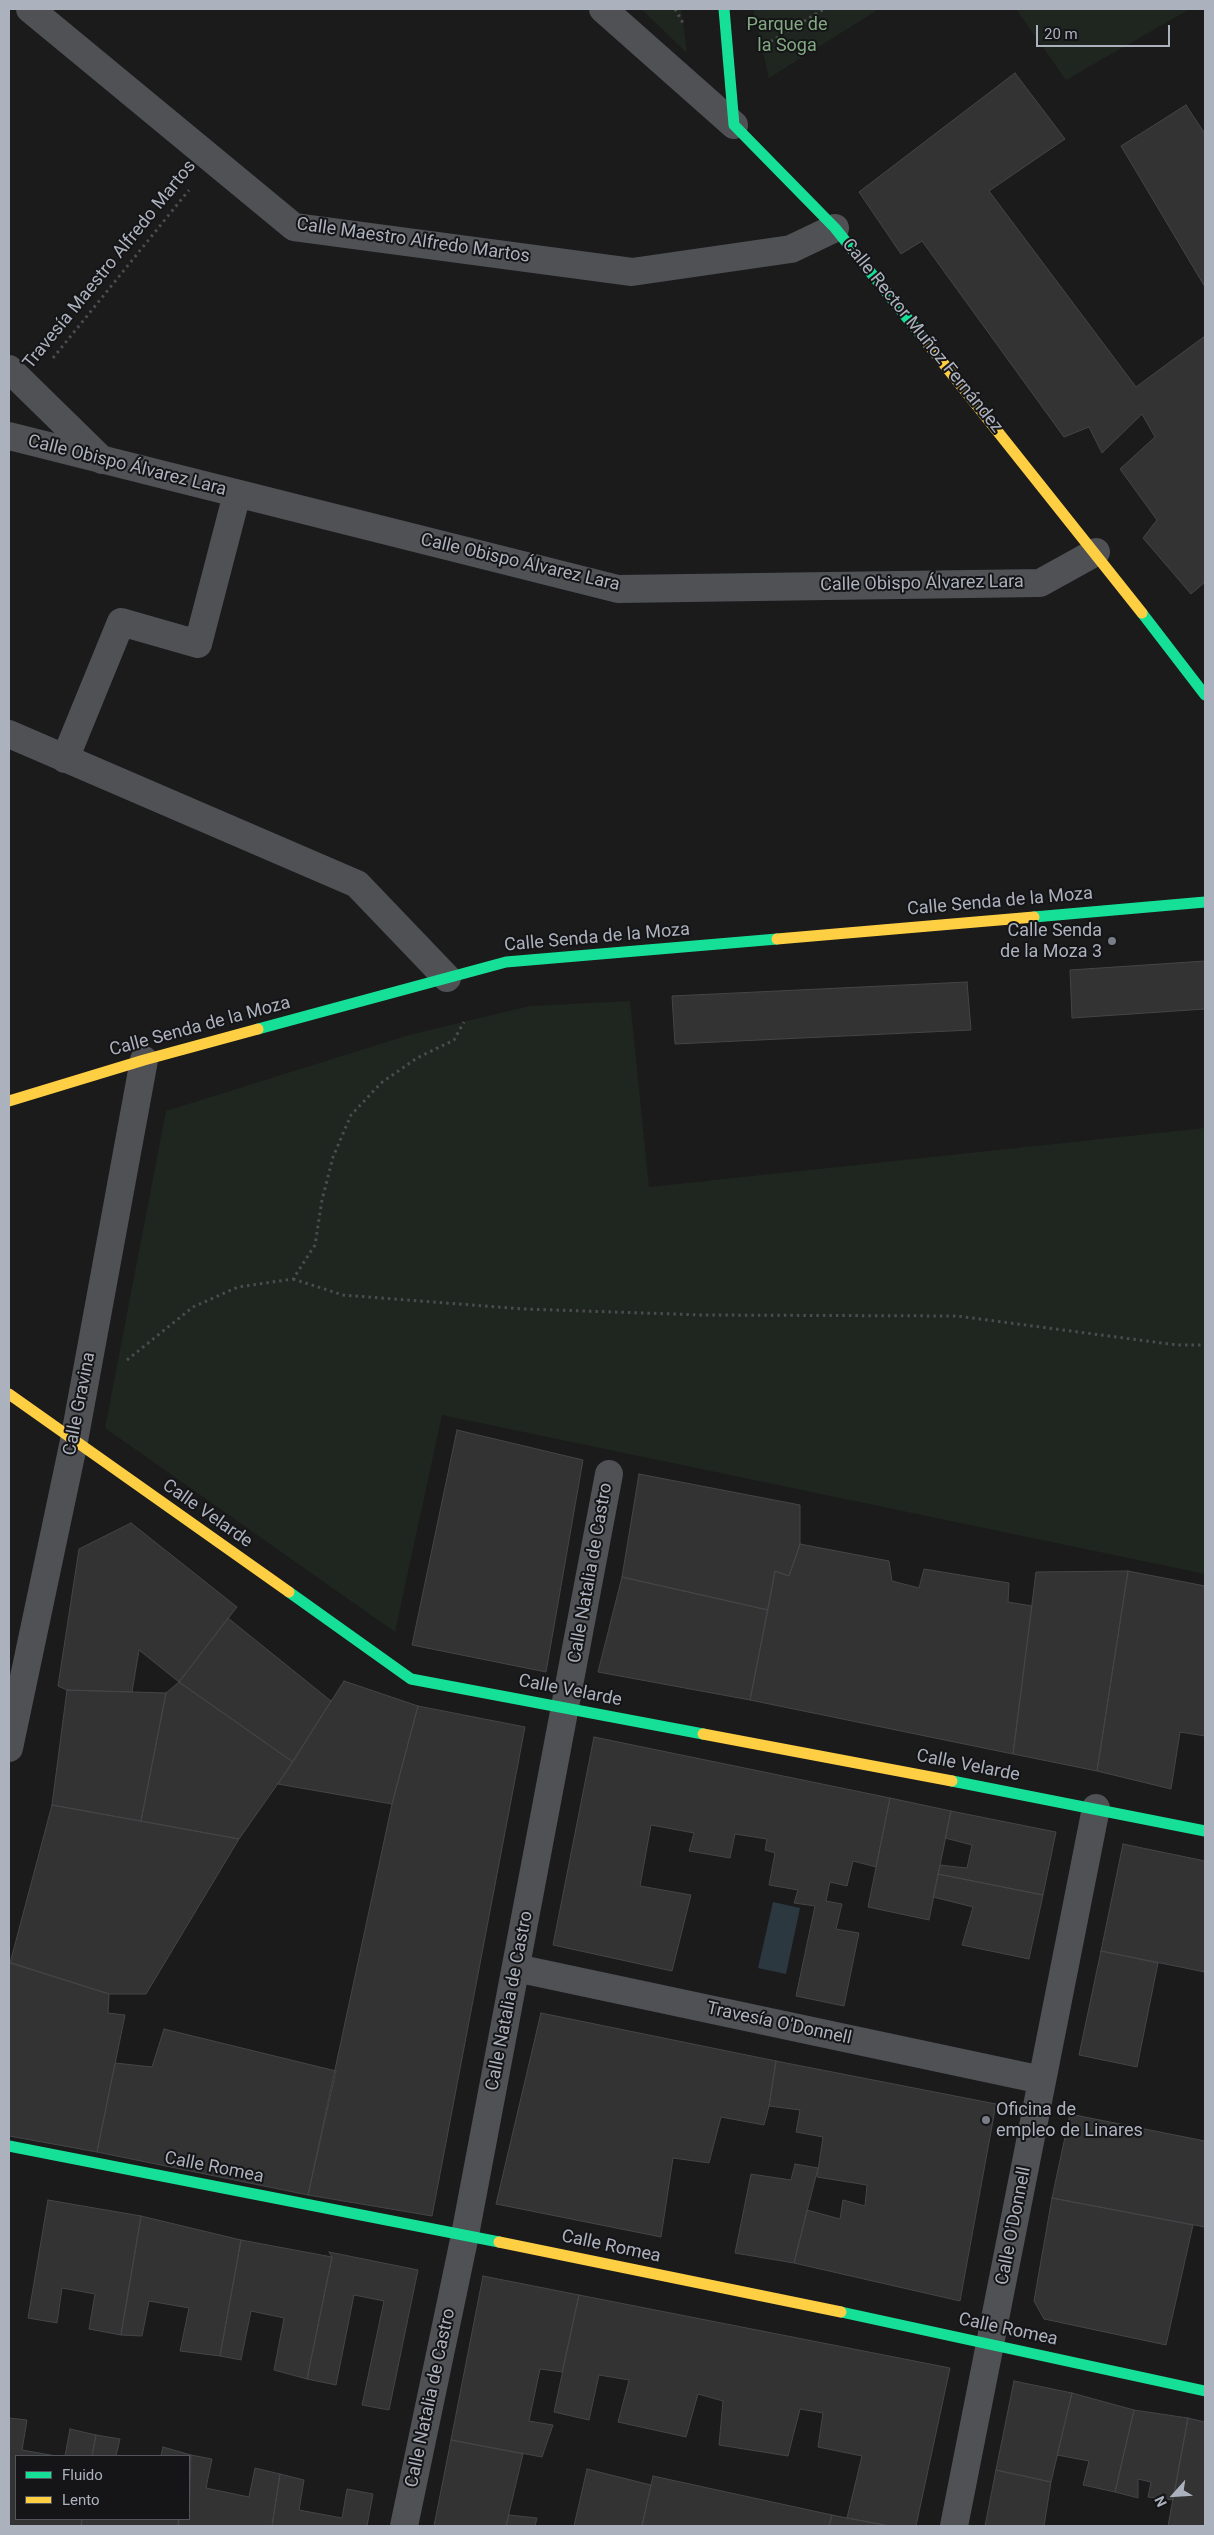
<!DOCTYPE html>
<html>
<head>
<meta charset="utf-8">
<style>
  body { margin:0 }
  #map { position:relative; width:1214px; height:2535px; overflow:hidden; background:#1b1b1c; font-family:Roboto,sans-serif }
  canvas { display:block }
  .frame { position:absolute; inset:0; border:10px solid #acb2bd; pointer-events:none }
  .legend { position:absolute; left:15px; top:2455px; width:175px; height:65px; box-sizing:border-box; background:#151518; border:1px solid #51545a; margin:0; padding:6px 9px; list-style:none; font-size:15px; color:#acb2bd }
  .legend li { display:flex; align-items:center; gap:10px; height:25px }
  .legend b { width:25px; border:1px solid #51545a }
  .north { position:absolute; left:1149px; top:2470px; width:50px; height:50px; -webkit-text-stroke:4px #151518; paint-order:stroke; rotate:244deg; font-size:14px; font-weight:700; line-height:20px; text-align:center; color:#acb2bd }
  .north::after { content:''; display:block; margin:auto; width:18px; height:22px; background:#acb2bd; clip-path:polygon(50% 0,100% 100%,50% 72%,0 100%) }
  .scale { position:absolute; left:1036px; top:25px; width:134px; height:22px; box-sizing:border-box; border:2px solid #acb2bd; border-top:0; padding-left:6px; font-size:15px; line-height:18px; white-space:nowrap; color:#acb2bd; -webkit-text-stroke:4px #151518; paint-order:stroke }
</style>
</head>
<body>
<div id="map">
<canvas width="1214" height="2535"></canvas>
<div class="frame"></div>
<ul class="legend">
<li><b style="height:6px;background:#16e098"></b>Fluido</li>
<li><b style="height:6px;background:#ffcf43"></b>Lento</li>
</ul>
<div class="north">N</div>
<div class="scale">20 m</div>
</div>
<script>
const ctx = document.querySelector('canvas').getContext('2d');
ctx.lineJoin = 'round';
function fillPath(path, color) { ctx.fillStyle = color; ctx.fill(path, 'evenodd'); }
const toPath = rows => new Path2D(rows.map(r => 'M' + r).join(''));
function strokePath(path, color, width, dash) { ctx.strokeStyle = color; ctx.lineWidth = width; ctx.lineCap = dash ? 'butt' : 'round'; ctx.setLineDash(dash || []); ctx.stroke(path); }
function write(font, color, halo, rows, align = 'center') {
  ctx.font = font + ' Roboto,sans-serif'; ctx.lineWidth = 4; ctx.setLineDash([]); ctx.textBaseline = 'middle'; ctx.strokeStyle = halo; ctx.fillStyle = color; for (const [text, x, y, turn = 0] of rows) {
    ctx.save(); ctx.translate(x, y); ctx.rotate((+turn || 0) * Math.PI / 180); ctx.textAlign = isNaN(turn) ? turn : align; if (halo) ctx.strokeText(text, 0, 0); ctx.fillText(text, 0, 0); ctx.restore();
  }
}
fillPath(toPath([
  [641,9,681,9,687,53],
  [753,9,879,9,769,78],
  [1016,9,1190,9,1066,80],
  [630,1001,649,1187,1205,1128,1205,1574,442,1415,395,1632,105,1428,166,1111,409,1035,530,1006]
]), '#1e261f');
fillPath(toPath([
  [773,1902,800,1908,786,1974,758,1968]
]), '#2c383f');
const building = toPath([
  [1015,73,1065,139,989,191,1136,387,1205,336,1205,582,1191,594,1143,538,1157,520,1120,469,1155,437,1142,414,1102,453,1089,427,1064,437,922,241,901,254,859,192,1015,73],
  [1186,105,1205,134,1205,287,1121,146,1186,105],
  [1205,961,1205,1009,1072,1018,1070,970,1205,961],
  [967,982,971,1030,675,1044,672,996,967,982],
  [457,1430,583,1460,546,1672,412,1645,457,1430],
  [639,1474,800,1505,800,1544,789,1576,775,1571,768,1610,622,1577,639,1474],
  [131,1523,237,1607,179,1682,139,1650,132,1692,67,1690,58,1686,79,1549,131,1523],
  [800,1544,889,1561,892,1581,919,1588,924,1569,1009,1583,1008,1602,1032,1606,1013,1754,750,1700,775,1571,789,1576,800,1544],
  [1128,1571,1205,1586,1205,1736,1180,1732,1171,1789,1097,1771,1128,1571],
  [1128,1571,1097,1771,1013,1754,1036,1572,1128,1571],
  [622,1577,768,1610,750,1700,598,1672,622,1577],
  [228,1618,331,1701,293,1762,179,1682,228,1618],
  [344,1681,418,1706,392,1804,278,1784,344,1681],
  [179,1682,293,1762,239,1839,141,1821,166,1693,179,1682],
  [67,1690,166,1693,141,1821,52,1805,67,1690],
  [418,1706,525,1727,432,2216,308,2195,392,1804,418,1706],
  [594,1737,890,1798,876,1867,853,1861,847,1886,830,1882,826,1901,842,1904,836,1929,859,1933,844,2006,796,1996,815,1906,794,1903,798,1890,769,1885,775,1853,765,1850,767,1839,735,1834,730,1858,689,1851,694,1833,651,1825,640,1886,691,1895,672,1971,553,1945,594,1737],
  [890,1798,951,1811,929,1920,868,1907,890,1798],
  [52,1805,239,1839,146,1994,109,1994,10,1963,52,1805],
  [951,1811,1056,1832,1043,1895,938,1874,940,1865,967,1868,972,1845,945,1838,951,1811],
  [1123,1844,1205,1861,1205,1972,1101,1951,1123,1844],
  [938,1874,1043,1895,1029,1959,962,1945,973,1907,933,1897,938,1874],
  [1101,1951,1158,1963,1137,2067,1079,2055,1101,1951],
  [9,1962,109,1994,108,2013,125,2015,97,2152,9,2136,9,1962],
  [541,2013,776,2061,769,2106,764,2125,721,2117,709,2163,673,2158,661,2237,496,2204,541,2013],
  [164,2029,336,2071,308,2195,97,2152,115,2063,152,2067,164,2029],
  [776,2061,996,2104,960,2301,794,2263,807,2210,840,2219,843,2200,865,2206,867,2185,817,2177,823,2137,796,2132,800,2110,769,2106,776,2061],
  [1070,2114,1205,2141,1205,2227,1052,2198,1070,2114],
  [795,2164,818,2168,794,2263,735,2253,751,2174,791,2180,795,2164],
  [1052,2198,1193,2225,1166,2345,1044,2319,1034,2301,1052,2198],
  [48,2200,141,2216,121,2335,89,2329,95,2294,62,2288,57,2323,28,2318,48,2200],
  [141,2216,241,2240,220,2356,180,2351,189,2308,149,2301,142,2336,121,2335,141,2216],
  [241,2240,332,2257,307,2379,274,2370,284,2318,251,2311,241,2360,220,2356,241,2240],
  [329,2252,418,2270,389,2410,362,2405,384,2301,354,2295,336,2385,307,2379,332,2257,329,2252],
  [483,2276,579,2295,562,2372,540,2369,529,2421,553,2425,542,2457,451,2440,483,2276],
  [579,2295,950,2368,916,2526,890,2526,847,2518,862,2456,818,2447,823,2413,800,2409,788,2456,719,2445,723,2401,698,2394,686,2437,618,2422,629,2380,599,2375,589,2420,554,2412,579,2295],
  [1014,2381,1072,2393,1051,2482,996,2470,1014,2381],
  [1072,2393,1134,2410,1115,2492,1083,2485,1089,2461,1057,2455,1072,2393],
  [1134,2410,1188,2418,1173,2500,1148,2497,1151,2482,1138,2479,1138,2498,1115,2492,1134,2410],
  [9,2418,27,2420,22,2450,56,2456,16,2456,16,2519,82,2519,81,2526,9,2526,9,2418],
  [1188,2418,1205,2422,1205,2526,1168,2526,1188,2418],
  [70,2429,96,2435,92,2456,65,2456,70,2429],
  [96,2435,120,2439,116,2456,92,2456,96,2435],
  [451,2440,523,2454,506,2526,434,2526,451,2440],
  [163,2447,191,2455,189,2465,189,2456,161,2456,163,2447],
  [191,2455,212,2459,206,2488,249,2497,255,2468,280,2474,272,2526,178,2526,179,2519,189,2519,191,2455],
  [587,2469,651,2485,642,2526,574,2526,587,2469],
  [996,2470,1051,2482,1044,2526,985,2526,996,2470],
  [280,2474,304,2480,299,2510,342,2518,347,2489,373,2494,367,2526,272,2526,280,2474],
  [653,2476,832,2515,829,2526,642,2526,653,2476],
  [509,2515,537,2518,535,2526,506,2526,509,2515],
  [832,2515,847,2518,890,2526,829,2526,832,2515],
  [82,2519,179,2519,178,2526,81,2526,82,2519]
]);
fillPath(building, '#333334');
strokePath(building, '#444548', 1);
strokePath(toPath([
  [675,9,683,23],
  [765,45,824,9],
  [53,358,189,190],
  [293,1279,343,1295,524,1309,703,1315,957,1316,1177,1345,1205,1345],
  [127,1360,193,1307,238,1287,293,1279,315,1245,322,1200,333,1157,351,1115,381,1083,417,1058,454,1040,464,1022]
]), '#4b4c4f', 3, [2.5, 4]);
strokePath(toPath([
  [30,9,294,227,632,272,791,249,835,228],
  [603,9,734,125],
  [9,369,102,460],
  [9,436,618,589,1040,583,1096,552],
  [9,734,357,884,447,978],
  [65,759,121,622,198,644,237,494],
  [9,1748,74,1441,144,1060],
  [516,1968,1042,2080],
  [404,2526,465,2235,609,1474],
  [954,2526,1096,1808]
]), '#4f5155', 28);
strokePath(toPath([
  [724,9,734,125,835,228,928,344],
  [1142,613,1205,695],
  [1034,917,1205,902],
  [258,1029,506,962,777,939],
  [289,1592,411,1679,703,1734],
  [952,1781,1205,1831],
  [9,2146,499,2242],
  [841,2312,1205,2391]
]), '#16e098', 11);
strokePath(toPath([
  [928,344,1142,613],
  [777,939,1034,917],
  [9,1101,144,1060,258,1029],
  [9,1394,289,1592],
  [703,1734,952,1781],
  [499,2242,841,2312]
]), '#ffcf43', 11);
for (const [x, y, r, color] of [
  [1112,941,5,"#797d85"],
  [986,2120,5,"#797d85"]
]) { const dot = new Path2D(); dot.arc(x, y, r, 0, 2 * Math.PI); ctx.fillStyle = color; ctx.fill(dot); strokePath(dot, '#151518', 2); }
write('18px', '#82a981', '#151518', [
  ["Parque de",787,25],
  ["la Soga",787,46]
]);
write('18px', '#acb2bd', '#151518', [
  ["Calle Maestro Alfredo Martos",413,241,8],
  ["Travesía Maestro Alfredo Martos",110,265,-51],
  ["Calle Rector Muñoz Fernández",922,336,51],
  ["Calle Obispo Álvarez Lara",127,466,14],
  ["Calle Obispo Álvarez Lara",520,563,13],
  ["Calle Obispo Álvarez Lara",922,584,-1],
  ["Calle Senda de la Moza",1000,902,-5],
  ["Calle Senda de la Moza",597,938,-5],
  ["Calle Senda de la Moza",200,1027,-15],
  ["Calle Gravina",80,1404,-79],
  ["Calle Velarde",207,1514,35],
  ["Calle Natalia de Castro",591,1573,-80],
  ["Calle Velarde",570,1691,11],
  ["Calle Velarde",968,1766,11],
  ["Calle Natalia de Castro",510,2001,-79],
  ["Travesía O'Donnell",779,2024,12],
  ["Calle Romea",214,2168,11],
  ["Calle O'Donnell",1014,2226,-79],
  ["Calle Romea",611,2247,12],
  ["Calle Romea",1008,2330,12],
  ["Calle Natalia de Castro",431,2398,-78]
]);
write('18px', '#acb2bd', '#151518', [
  ["Calle Senda",1102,931],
  ["de la Moza 3",1102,952],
  ["Oficina de",996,2110,"left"],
  ["empleo de Linares",996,2131,"left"]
], 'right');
</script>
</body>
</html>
